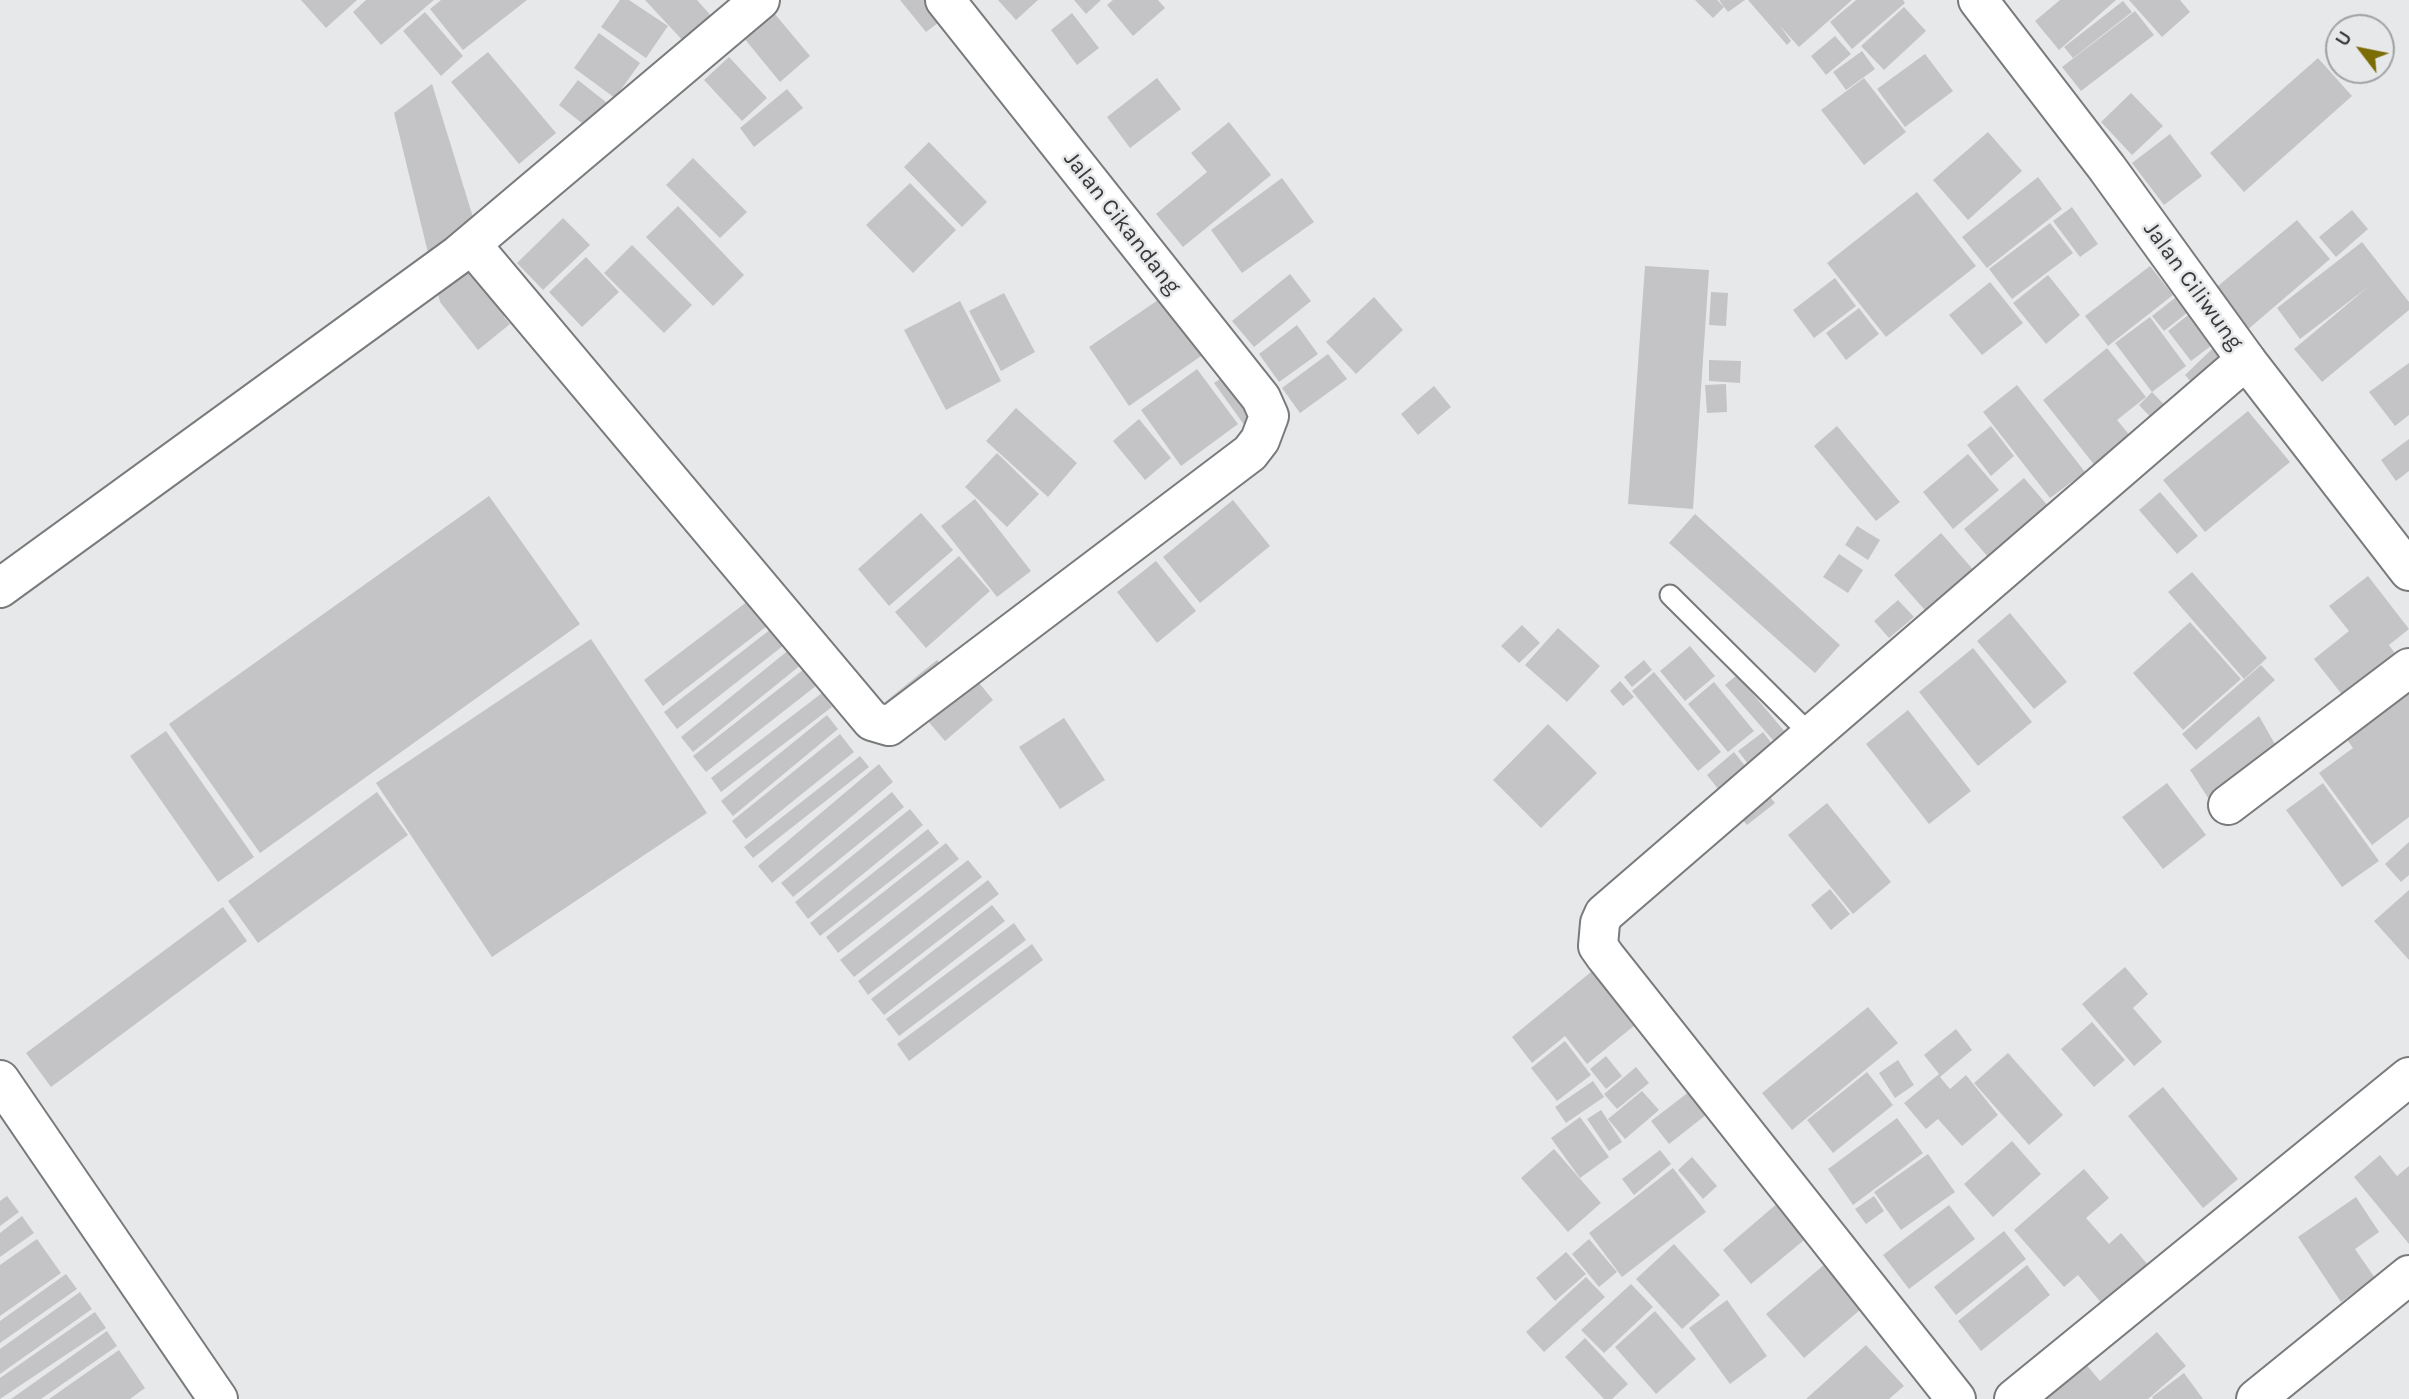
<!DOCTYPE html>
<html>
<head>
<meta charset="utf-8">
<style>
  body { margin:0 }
  #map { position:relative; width:2409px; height:1399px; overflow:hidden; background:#e6e8ea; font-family:Karla,sans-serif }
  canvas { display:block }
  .north { position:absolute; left:2325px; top:14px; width:70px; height:70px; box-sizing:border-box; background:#e6e8ea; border:2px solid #a0a2a3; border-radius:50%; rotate:302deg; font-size:19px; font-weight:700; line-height:28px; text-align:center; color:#373839 }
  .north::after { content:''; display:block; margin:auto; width:24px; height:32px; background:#7c6c06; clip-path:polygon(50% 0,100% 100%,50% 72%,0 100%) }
</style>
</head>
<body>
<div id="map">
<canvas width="2409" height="1399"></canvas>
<div class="north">U</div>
</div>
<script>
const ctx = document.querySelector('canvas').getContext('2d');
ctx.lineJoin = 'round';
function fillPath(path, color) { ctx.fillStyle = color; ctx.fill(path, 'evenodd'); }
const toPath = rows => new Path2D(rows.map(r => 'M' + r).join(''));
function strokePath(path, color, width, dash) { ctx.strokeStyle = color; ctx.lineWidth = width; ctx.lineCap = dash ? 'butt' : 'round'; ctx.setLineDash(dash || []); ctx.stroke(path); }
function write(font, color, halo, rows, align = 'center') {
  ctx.font = font + ' Karla,sans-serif'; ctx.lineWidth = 5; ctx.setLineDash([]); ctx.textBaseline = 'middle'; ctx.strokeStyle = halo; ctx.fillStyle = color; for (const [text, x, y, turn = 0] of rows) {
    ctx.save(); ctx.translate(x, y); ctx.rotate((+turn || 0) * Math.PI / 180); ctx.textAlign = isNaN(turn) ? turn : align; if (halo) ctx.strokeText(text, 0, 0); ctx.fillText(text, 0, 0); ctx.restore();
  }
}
fillPath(toPath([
  [301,0,357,0,326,28],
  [366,0,434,0,381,45,353,12],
  [441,0,527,0,463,50,430,9],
  [620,0,629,0,668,26,646,58,601,27],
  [645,0,697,0,713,18,686,44],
  [900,0,953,0,959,7,926,32],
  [998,0,1038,0,1016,20],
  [1074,0,1101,0,1086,14],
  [1113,0,1158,0,1165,8,1133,36,1107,5],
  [1695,0,1717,0,1724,7,1713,18],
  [1719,0,1745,0,1728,12],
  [1748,0,1852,0,1799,47,1780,26,1791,41,1787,45],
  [1856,0,1903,0,1905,3,1852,49,1830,22],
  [2060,0,2116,0,2059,50,2035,21],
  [2129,0,2180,0,2190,12,2162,37],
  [2123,1,2132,12,2073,58,2064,47],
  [769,7,810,56,780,82,739,32],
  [1904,7,1926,31,1884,70,1861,46],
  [2135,11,2154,35,2081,91,2062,67],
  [425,12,463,56,441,76,403,31],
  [1072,13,1099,48,1077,65,1051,30],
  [599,33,640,63,615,98,574,68],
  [1835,36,1851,54,1826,75,1811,56],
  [1862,51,1875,69,1846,90,1833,72],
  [488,52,556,133,519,164,451,82],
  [1925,54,1953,91,1905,127,1877,89],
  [729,57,767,98,742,121,704,80],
  [2318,58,2352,96,2244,192,2210,153],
  [1157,78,1181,109,1130,148,1107,117],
  [1864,78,1906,132,1864,165,1821,110],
  [578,80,616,110,597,135,559,105],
  [432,84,488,266,518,306,504,317,510,324,478,350,440,302,394,113],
  [787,89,803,108,754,147,740,128],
  [2131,93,2163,126,2132,155,2101,122],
  [1229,122,1271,175,1183,247,1156,214,1207,172,1191,153],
  [1988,132,2022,171,1968,220,1933,180],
  [2170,134,2202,176,2164,205,2132,163],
  [929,142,987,202,962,227,904,167],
  [693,158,747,212,720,238,666,185],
  [2038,177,2062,209,1987,268,1962,237],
  [1282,178,1314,222,1242,273,1211,230],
  [910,183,956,230,913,273,866,225],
  [1917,192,1976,266,1886,337,1827,263],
  [678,206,744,275,713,306,646,237],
  [2072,207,2098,244,2080,257,2053,221],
  [2352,210,2368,229,2336,257,2319,237],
  [563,218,590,245,543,290,517,263],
  [2297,220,2330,259,2246,331,2212,291],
  [2050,223,2073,253,2012,299,1989,269],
  [2362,242,2409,302,2409,310,2322,382,2294,349,2368,287,2300,339,2277,308],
  [632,245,692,305,664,333,604,273],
  [586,257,619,292,582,327,549,292],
  [1645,266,1709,270,1693,509,1628,504],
  [2150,266,2173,295,2108,346,2085,316],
  [1290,274,1311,301,1254,347,1232,321],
  [2048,275,2080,315,2046,344,2013,303],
  [1835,278,1856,306,1814,338,1793,310],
  [1990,282,2023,323,1982,355,1949,315],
  [1711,292,1728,293,1726,326,1709,325],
  [1004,293,1035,352,1001,371,969,311],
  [2180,294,2192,309,2164,331,2152,316],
  [1164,296,1204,354,1129,406,1089,347],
  [1374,297,1403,330,1356,374,1326,342],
  [960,301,1001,381,946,410,904,330],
  [1859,308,1879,334,1846,360,1826,333],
  [2197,308,2220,339,2191,361,2168,331],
  [2150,317,2186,366,2152,392,2115,343],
  [1297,325,1318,354,1279,382,1259,354],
  [2107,348,2146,397,2117,420,2132,438,2096,467,2043,400],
  [2213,348,2230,366,2200,392,2185,375],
  [1328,354,1347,379,1300,413,1282,388],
  [1709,360,1741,361,1740,383,1709,381],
  [2409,363,2409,415,2395,426,2369,392],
  [1197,369,1238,424,1181,466,1141,410],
  [1223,377,1254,420,1245,426,1214,383],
  [1726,384,1727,412,1707,413,1705,385],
  [2017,385,2085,472,2050,498,1983,412],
  [1434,386,1451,407,1418,435,1401,414],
  [2152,392,2175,416,2162,429,2139,405],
  [1016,408,1077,463,1048,497,986,441],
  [2248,411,2290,462,2205,532,2163,480],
  [1139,419,1171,458,1145,480,1113,441],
  [1837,426,1900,502,1876,521,1814,446],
  [1991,426,2014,456,1991,476,1967,445],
  [2409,439,2409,471,2396,481,2381,460],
  [997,453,1039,494,1007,527,965,487],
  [1968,454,1999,490,1953,529,1923,492],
  [2024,478,2060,520,2000,571,1964,529],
  [2160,492,2198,536,2177,554,2139,510],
  [489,496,580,624,260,853,169,724],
  [975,499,1031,571,997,597,941,526],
  [1233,500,1270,546,1200,603,1163,557],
  [921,513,953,550,889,606,858,569],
  [1695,514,1840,645,1815,673,1669,543],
  [1857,526,1880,540,1868,560,1845,545],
  [1941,533,1977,574,1930,616,1894,575],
  [1839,554,1863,570,1848,593,1823,577],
  [959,556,990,591,926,648,895,612],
  [1156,561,1196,611,1157,643,1117,592],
  [2192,572,2267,658,2244,679,2168,592],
  [2368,576,2409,629,2389,645,2396,655,2344,697,2314,659,2349,631,2329,606],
  [752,598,771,623,663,706,644,680],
  [1898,600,1914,617,1889,638,1874,621],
  [2010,613,2067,682,2034,709,1977,641],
  [780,622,793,638,677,729,664,712],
  [2190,622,2241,679,2183,730,2133,673],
  [1522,625,1540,643,1519,663,1501,646],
  [1558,628,1600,666,1567,702,1525,665],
  [591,639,707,813,492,957,376,783],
  [795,645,807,660,693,752,681,737],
  [1690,646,1715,676,1685,701,1660,671],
  [1973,648,2032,722,1978,766,1919,692],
  [937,660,946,671,893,714,885,702],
  [1644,660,1652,670,1632,687,1624,677],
  [2261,665,2275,680,2196,750,2182,734],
  [808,666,821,682,706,772,693,756],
  [1654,672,1721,752,1698,771,1632,691],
  [971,673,993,700,945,741,922,714],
  [1737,675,1796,745,1785,754,1725,685],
  [1620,681,1634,697,1623,706,1610,691],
  [1714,682,1754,731,1728,752,1688,704],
  [2409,685,2409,817,2372,845,2319,773,2353,748,2343,734],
  [822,693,832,707,721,792,711,778],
  [1908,710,1971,791,1929,824,1866,744],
  [827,715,838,729,733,816,721,801],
  [2259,716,2280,753,2214,807,2190,770],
  [1064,718,1105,780,1060,809,1019,747],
  [1548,724,1597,773,1541,828,1493,780],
  [166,731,254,857,218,882,130,756],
  [1763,732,1783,758,1759,778,1738,751],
  [840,734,854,752,746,839,732,821],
  [1734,752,1775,803,1747,825,1707,775],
  [860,756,869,767,753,858,744,847],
  [879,764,893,782,772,883,758,866],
  [2167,783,2206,835,2163,869,2122,817],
  [2323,783,2379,861,2342,887,2286,810],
  [377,792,408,835,258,943,228,901],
  [892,792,904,807,793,897,781,883],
  [1827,803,1891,882,1853,914,1788,835],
  [910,809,923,825,808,919,795,902],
  [928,829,939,843,820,936,810,923],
  [2409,842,2409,875,2401,882,2385,864],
  [946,843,959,859,838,953,826,937],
  [968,860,982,877,854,977,840,960],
  [988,880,999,894,868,995,858,981],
  [1830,889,1850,914,1831,930,1811,905],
  [2409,890,2409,960,2374,921],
  [992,905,1005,921,884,1015,871,999],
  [223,907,247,941,51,1087,26,1053],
  [1014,923,1026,940,899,1036,886,1019],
  [1032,944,1043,960,909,1061,897,1044],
  [1597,967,1640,1021,1587,1064,1565,1036,1532,1063,1512,1037],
  [2125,967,2148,994,2133,1008,2162,1042,2134,1066,2082,1004],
  [1868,1007,1898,1043,1792,1130,1762,1093],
  [2092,1022,2125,1060,2094,1087,2061,1049],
  [1956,1029,1972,1050,1940,1077,1950,1089,1966,1075,1998,1115,1962,1146,1938,1119,1926,1129,1904,1103,1939,1074,1924,1055],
  [1565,1041,1591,1075,1557,1101,1531,1068],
  [2008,1053,2063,1115,2029,1145,1974,1083],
  [1606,1056,1622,1076,1606,1089,1590,1069],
  [1898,1060,1914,1085,1895,1098,1879,1073],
  [1636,1067,1649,1083,1617,1109,1604,1094],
  [1867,1072,1893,1105,1833,1153,1807,1120],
  [1593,1081,1604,1097,1566,1123,1555,1107],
  [2163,1087,2238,1179,2203,1208,2128,1116],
  [1694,1088,1711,1111,1669,1144,1651,1121],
  [1642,1091,1659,1110,1625,1139,1608,1119],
  [1601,1110,1622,1142,1609,1151,1587,1119],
  [1580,1117,1609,1157,1580,1178,1551,1138],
  [1897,1118,1923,1153,1853,1205,1828,1169],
  [2012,1141,2041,1174,1993,1217,1964,1184],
  [1554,1149,1601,1203,1568,1232,1521,1178],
  [1660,1150,1671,1164,1634,1195,1622,1179],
  [1928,1154,1955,1192,1901,1230,1874,1192],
  [2380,1155,2397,1176,2409,1166,2409,1244,2354,1177],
  [1692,1157,1717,1186,1703,1199,1678,1170],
  [1673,1168,1706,1212,1622,1277,1589,1233],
  [2084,1169,2109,1198,2086,1218,2109,1244,2121,1233,2148,1265,2103,1305,2078,1275,2064,1287,2014,1230],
  [7,1196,19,1212,0,1226,0,1201],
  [1786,1196,1815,1231,1751,1284,1723,1250],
  [1874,1196,1884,1211,1866,1224,1855,1209],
  [2356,1197,2379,1232,2355,1249,2375,1278,2341,1302,2298,1237],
  [1949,1205,1975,1239,1909,1289,1883,1255],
  [22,1216,34,1233,0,1257,0,1233],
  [2004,1231,2026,1259,1956,1315,1934,1287],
  [37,1239,61,1273,0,1316,0,1265],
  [1589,1239,1617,1272,1599,1287,1572,1254],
  [1674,1244,1720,1295,1682,1329,1636,1279],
  [1566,1252,1586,1274,1555,1301,1536,1278],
  [1838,1253,1875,1297,1804,1358,1766,1314],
  [2027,1265,2050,1295,1981,1351,1958,1321],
  [66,1274,77,1289,0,1343,0,1321],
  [1586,1277,1605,1297,1544,1352,1526,1332],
  [1631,1284,1653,1307,1604,1353,1581,1330],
  [80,1292,92,1309,0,1374,0,1349],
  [1727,1300,1767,1356,1730,1384,1689,1328],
  [1655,1311,1696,1359,1656,1394,1615,1347],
  [95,1312,106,1328,0,1399,0,1378],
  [107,1331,117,1346,41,1399,11,1399],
  [2157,1332,2186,1366,2148,1399,2037,1399,2079,1356,2100,1381],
  [1585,1338,1628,1384,1612,1399,1604,1399,1565,1357],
  [1866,1345,1904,1386,1889,1399,1806,1399],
  [119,1350,145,1388,130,1399,49,1399],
  [2184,1373,2203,1399,2153,1399,2152,1397]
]), '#c4c4c6');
const lane = toPath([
  [1670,595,1812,736]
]);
const street = toPath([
  [471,244,872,721,889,726,1250,453,1260,440,1269,416,1261,398,945,0],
  [0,588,458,255,760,0],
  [2228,805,2409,668],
  [0,1080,218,1399],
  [1956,1399,1605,956,1598,946,1600,923,1604,914,2246,360],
  [2014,1399,2409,1077],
  [2256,1399,2409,1275]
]);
const secondary = toPath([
  [1978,0,2107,168,2246,360,2409,571]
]);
strokePath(lane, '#787a7b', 23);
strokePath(street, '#787a7b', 42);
strokePath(secondary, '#787a7b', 42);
strokePath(lane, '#fff', 19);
strokePath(street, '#fff', 38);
strokePath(secondary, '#fff', 38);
write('23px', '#373839', '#e6e8ea', [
  ["Jalan Cikandang",1122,223,52],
  ["Jalan Ciliwung",2193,286,54]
]);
</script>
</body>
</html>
